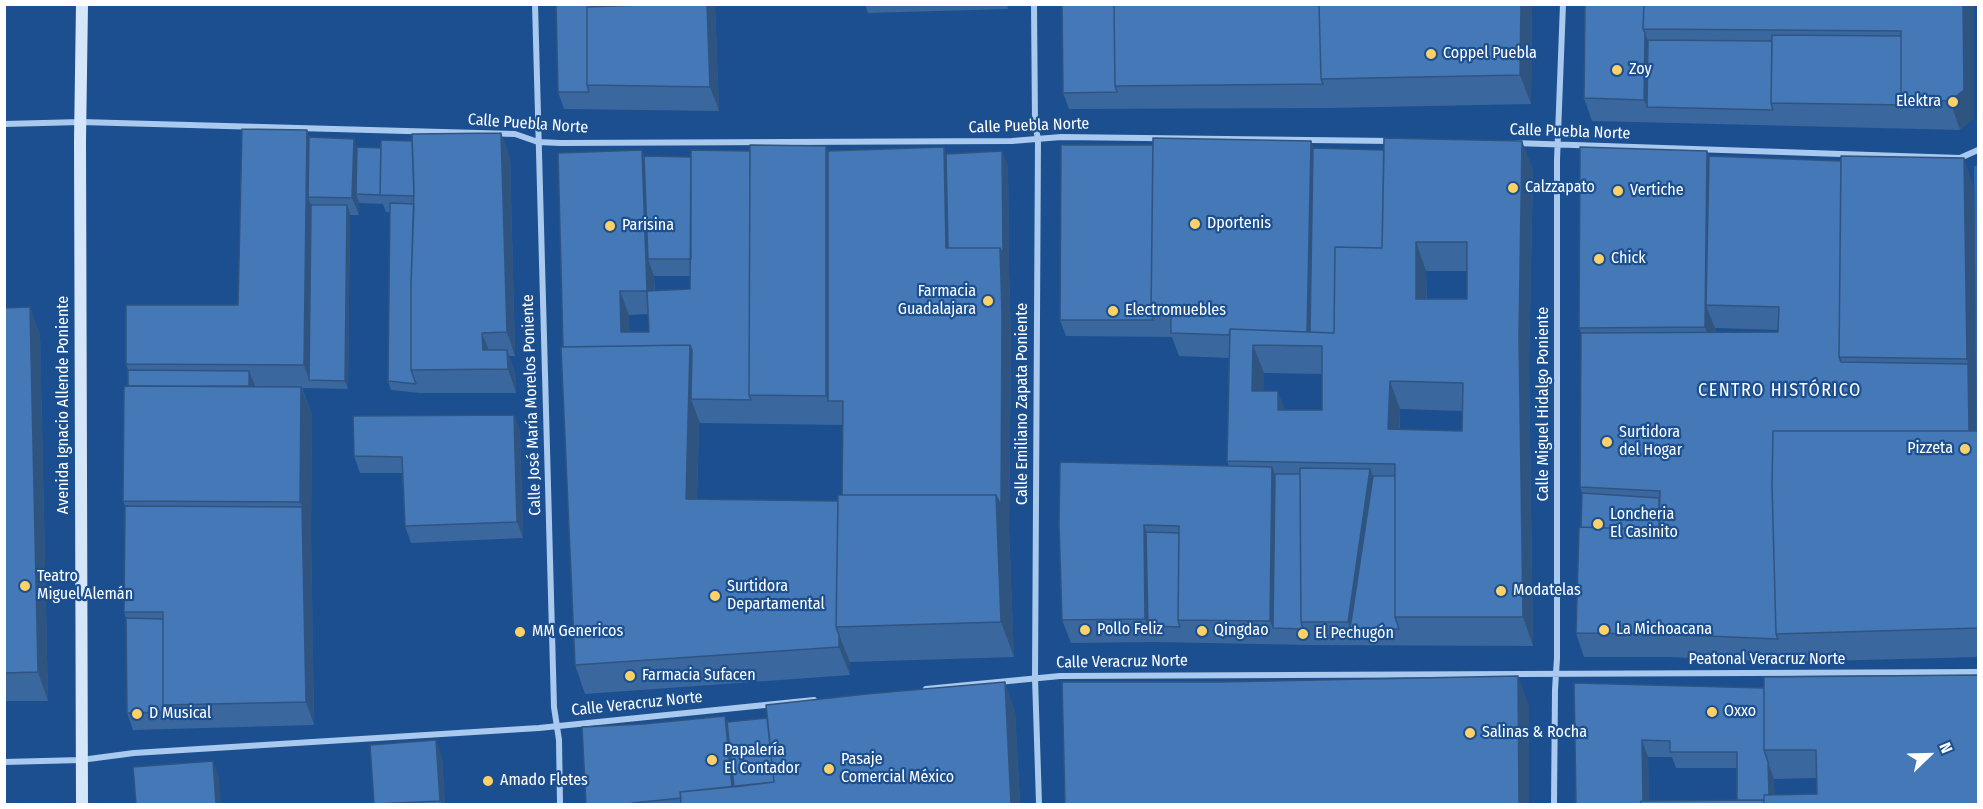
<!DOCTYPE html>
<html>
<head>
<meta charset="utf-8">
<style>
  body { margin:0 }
  #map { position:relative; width:1983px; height:809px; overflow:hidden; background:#1b4f8f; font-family:"Fira Sans Condensed",sans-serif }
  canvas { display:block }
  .frame { position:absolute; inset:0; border:6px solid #fff; pointer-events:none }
  .north { position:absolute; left:1899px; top:725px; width:60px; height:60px; -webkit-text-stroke:4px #1b4f8f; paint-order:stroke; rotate:67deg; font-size:16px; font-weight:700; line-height:24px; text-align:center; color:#fff }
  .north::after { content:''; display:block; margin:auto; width:21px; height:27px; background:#fff; clip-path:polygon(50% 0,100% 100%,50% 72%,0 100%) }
</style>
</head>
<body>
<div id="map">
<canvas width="1983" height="809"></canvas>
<div class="frame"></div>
<div class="north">N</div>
</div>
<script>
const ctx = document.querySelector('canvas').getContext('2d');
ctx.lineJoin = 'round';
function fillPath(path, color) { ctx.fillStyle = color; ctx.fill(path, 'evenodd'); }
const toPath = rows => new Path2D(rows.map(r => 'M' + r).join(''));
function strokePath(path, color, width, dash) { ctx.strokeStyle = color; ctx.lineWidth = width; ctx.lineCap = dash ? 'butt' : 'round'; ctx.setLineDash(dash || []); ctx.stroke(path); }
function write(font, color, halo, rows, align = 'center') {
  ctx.font = font + ' "Fira Sans Condensed",sans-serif'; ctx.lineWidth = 4.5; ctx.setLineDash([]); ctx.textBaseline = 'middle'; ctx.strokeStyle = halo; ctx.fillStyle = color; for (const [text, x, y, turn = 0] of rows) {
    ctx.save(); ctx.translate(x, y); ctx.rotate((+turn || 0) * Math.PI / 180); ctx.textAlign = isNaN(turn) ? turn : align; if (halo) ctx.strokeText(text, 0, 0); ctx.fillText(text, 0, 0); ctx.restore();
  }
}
fillPath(toPath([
  [1974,166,1978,166,1978,460,1977,460]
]), '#2e69ad');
strokePath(toPath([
  [535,4,554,707,559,740,560,804],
  [1034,4,1035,124,1038,139,1035,678,1039,804],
  [4,124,81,122,515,134,538,142,560,143,1012,141,1061,137,1391,141],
  [1515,143,1960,158,1978,150],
  [926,689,1060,676,1978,672],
  [4,762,81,760,134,753,539,728,814,700],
  [1554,804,1555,690,1557,658,1557,160,1563,4]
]), '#a9c9ee', 6);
strokePath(toPath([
  [82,804,80,141,82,4]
]), '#d6e6fa', 12);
fillPath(toPath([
  [556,4,616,4,616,6,715,4,719,111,564,109,558,92],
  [865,4,1007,4,1008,9,868,13],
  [1532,4,1531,104,1331,108,1069,109,1063,93],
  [1585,4,1974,4,1974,118,1960,130,1592,121,1584,98],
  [309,137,357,147,510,156,515,356,509,356,515,373,516,393,420,393,391,390,388,381,390,212,386,212,383,204,359,203,359,215,350,215,348,389,302,388,312,415,311,530,314,725,133,730,127,713,126,618,124,612,125,506,123,501,128,370,126,364,238,305],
  [1311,141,1313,148,1533,169,1529,365,1533,646,1309,645,1154,642,1071,643,1062,620,1059,524,1229,466,1227,461,1229,358,1179,356,1172,337,1066,336,1060,320,1153,145],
  [1426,271,1467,271,1467,299,1427,299],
  [1264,373,1322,374,1322,410,1285,410,1263,391],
  [1400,409,1462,411,1462,431,1400,429],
  [826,146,828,151,944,147,946,154,1002,151,1008,168,1009,271,1011,336,1009,530,1014,657,850,662,850,675,585,694,575,665,563,347,642,150,644,156,691,157,750,151],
  [654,276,690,276,690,289,655,290],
  [648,314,649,332,629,332,629,315],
  [699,421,700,423,843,425,842,495,838,501,697,499],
  [1707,151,1709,156,1974,187,1977,431,1978,431,1978,657,1787,662,1668,657,1584,657,1576,633,1582,493,1580,487,1581,333,1579,328],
  [1716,328,1778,330,1778,332,1716,332],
  [30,307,40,336,48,701,4,701,4,308],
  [514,415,520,432,523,538,411,543,405,526,402,473,360,473,354,456],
  [1574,683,1764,688,1978,804,1576,804],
  [1648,757,1672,757,1676,768,1737,768,1737,800,1649,801],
  [1816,778,1817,794,1774,794,1774,779],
  [1015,711,1020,804,586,804,644,724,725,716,727,722],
  [442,757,445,804,374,804]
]), '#3a679d');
fillPath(toPath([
  [707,4,715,4,719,111,710,87],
  [1521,4,1532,4,1531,104,1520,75],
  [1963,4,1974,4,1974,118,1960,130,1950,101],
  [1645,33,1654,57,1647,107,1644,100],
  [307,130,315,154,308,197,314,213,309,380,304,365],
  [501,133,510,156,515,356,507,332],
  [354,139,360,156,356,194,359,203,359,215,352,198],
  [1311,141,1319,165,1316,344,1307,338],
  [1522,141,1533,169,1529,365,1533,646,1523,617,1519,337],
  [826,146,837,174,828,401,826,396],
  [944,147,952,171,954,255,946,248],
  [642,150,650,173,648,259,654,276,655,314,647,291],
  [1002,151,1008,168,1009,271,1011,336,1009,530,1014,657,1001,622,996,495],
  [1707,151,1717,179,1706,305,1715,328,1716,328,1716,356,1705,327],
  [1964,158,1974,187,1977,460,1969,436,1968,364,1967,359],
  [347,205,350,214,348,389,345,381],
  [1416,242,1426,271,1427,328,1416,299],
  [620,291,629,315,630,351,621,332],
  [30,307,40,336,48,701,38,672],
  [482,333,491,356,483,350],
  [690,345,700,373,691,399,699,421,696,528,686,499],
  [1253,345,1264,373,1263,420,1252,391],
  [507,350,515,373,516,393,508,369],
  [249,371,256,388,249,399],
  [1390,381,1400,409,1399,457,1388,429],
  [301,387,312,415,311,530,314,725,306,702,302,507,300,502],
  [1278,391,1289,420,1278,410],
  [514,415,520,432,523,538,517,522],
  [1272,467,1281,490,1273,628,1270,621],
  [1370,469,1379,492,1350,629,1348,622],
  [1144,525,1152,549,1148,626,1145,619],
  [839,635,850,662,850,675,839,647],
  [1518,676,1529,705,1529,804,1519,804],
  [1005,682,1015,711,1020,804,1011,804],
  [725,716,733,739,739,799,732,793],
  [436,740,442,757,445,804,442,804,440,801],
  [1642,740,1648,757,1649,804,1643,804],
  [213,761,219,778,221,804,216,804],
  [1768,762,1774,779,1775,804,1769,804]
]), '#305480');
const building = toPath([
  [556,4,611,4,611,6,587,7,587,85,589,92,558,92,556,4],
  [667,4,707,4,710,87,587,85,587,7,667,4],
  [1062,4,1114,4,1115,86,1117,92,1063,93,1062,4],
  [1114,4,1319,4,1321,79,1323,84,1115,86,1114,4],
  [1319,4,1521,4,1520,75,1321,79,1319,4],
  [1585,4,1644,4,1643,29,1645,33,1644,100,1584,98,1585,4],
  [1644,4,1963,4,1964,90,1950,101,1901,100,1901,31,1643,29,1644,4],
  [1772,35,1901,36,1901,100,1903,105,1771,103,1772,35],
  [1648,40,1772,41,1771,103,1773,110,1647,107,1648,40],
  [242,129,307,130,304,365,126,364,126,305,238,305,242,129],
  [501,133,507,332,482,333,483,350,507,350,508,369,411,370,411,284,414,190,412,134,501,133],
  [309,137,354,139,352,198,308,197,309,137],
  [1153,138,1311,141,1307,332,1230,329,1229,335,1171,333,1171,314,1151,313,1153,138],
  [1384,138,1522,141,1519,337,1523,617,1395,617,1395,464,1227,461,1230,329,1334,333,1335,247,1382,248,1384,138],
  [1416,242,1467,242,1467,299,1416,299,1416,242],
  [1253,345,1322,346,1322,410,1278,410,1278,391,1252,391,1253,345],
  [1390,381,1463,383,1462,431,1388,429,1390,381],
  [381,140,412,141,414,196,380,195,381,140],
  [750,145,826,146,826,396,749,395,750,145],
  [1061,145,1153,145,1151,313,1153,320,1060,320,1061,145],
  [357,147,381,148,380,195,356,194,357,147],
  [944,147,946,248,1000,248,1002,313,1001,506,996,495,842,495,843,401,828,401,828,151,944,147],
  [1580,147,1707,151,1705,327,1579,328,1580,147],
  [1313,148,1384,150,1382,248,1335,247,1334,333,1310,332,1313,148],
  [642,150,647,291,620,291,621,332,649,332,647,291,690,289,691,150,750,151,749,395,751,400,691,399,692,350,690,345,563,347,558,153,642,150],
  [1002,151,1003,254,1000,248,948,248,946,154,1002,151],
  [644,156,691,157,691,259,648,259,644,156],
  [1709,156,1841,161,1839,357,1841,362,1968,364,1969,431,1773,431,1772,486,1776,634,1778,639,1659,634,1576,633,1579,527,1659,530,1660,491,1580,487,1581,333,1778,332,1779,307,1706,305,1709,156],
  [1841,156,1964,158,1967,359,1839,357,1841,156],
  [390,203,414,204,411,284,411,370,416,384,388,381,390,203],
  [311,205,347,205,345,381,309,380,311,205],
  [30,307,38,672,4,673,4,308,30,307],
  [690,345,686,499,838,501,836,627,839,635,839,647,575,665,561,347,690,345],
  [128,370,249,371,249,386,128,386,128,370],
  [124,386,301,387,300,502,123,501,124,386],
  [514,415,517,522,405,526,402,457,354,456,353,416,514,415],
  [1773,431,1978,431,1978,628,1776,634,1772,486,1773,431],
  [1060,462,1272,467,1270,621,1178,620,1179,526,1144,525,1145,619,1062,620,1059,524,1060,462],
  [1300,468,1370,469,1348,622,1301,622,1300,468],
  [1275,474,1300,474,1301,622,1303,629,1273,628,1275,474],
  [1373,476,1395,476,1395,617,1399,629,1350,629,1373,476],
  [1582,493,1659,498,1659,530,1581,527,1582,493],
  [838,495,996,495,1001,622,836,627,838,495],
  [125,506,302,507,306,702,163,705,163,612,124,612,125,506],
  [1146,532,1179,533,1178,620,1180,627,1148,626,1146,532],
  [126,618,163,619,163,705,166,712,127,713,126,618],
  [1978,675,1978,804,1764,804,1764,795,1817,794,1816,750,1764,750,1764,677,1978,675],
  [1518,676,1519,804,1065,804,1062,682,1219,682,1518,676],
  [1005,682,1011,804,681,804,680,792,774,782,766,705,866,694,1005,682],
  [1574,683,1764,688,1764,750,1768,762,1769,795,1764,795,1764,800,1737,800,1737,752,1670,752,1670,741,1642,740,1643,801,1641,801,1641,804,1576,804,1574,683],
  [725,716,732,787,680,792,681,798,632,803,632,804,586,804,582,727,644,724,725,716],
  [767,718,774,782,734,787,727,722,767,718],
  [436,740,440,801,374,804,370,745,436,740],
  [213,761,216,804,136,804,133,767,213,761],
  [1764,800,1764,804,1641,804,1641,801,1764,800]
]);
fillPath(building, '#4478b7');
strokePath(building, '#305480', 1.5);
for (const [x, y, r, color] of [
  [1431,54,6,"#ffd166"],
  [1617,70,6,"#ffd166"],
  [1953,102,6,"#ffd166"],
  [1513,188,6,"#ffd166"],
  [1618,191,6,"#ffd166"],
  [1195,224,6,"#ffd166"],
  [610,226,6,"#ffd166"],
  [1599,259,6,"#ffd166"],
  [988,301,6,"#ffd166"],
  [1113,311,6,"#ffd166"],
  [1607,442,6,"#ffd166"],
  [1965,449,6,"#ffd166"],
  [1598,524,6,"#ffd166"],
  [25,586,6,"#ffd166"],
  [1501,591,6,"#ffd166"],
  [715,596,6,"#ffd166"],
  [1085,630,6,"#ffd166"],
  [1604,630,6,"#ffd166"],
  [1202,631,6,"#ffd166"],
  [520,632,6,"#ffd166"],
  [1303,634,6,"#ffd166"],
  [630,676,6,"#ffd166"],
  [1712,712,6,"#ffd166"],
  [137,714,6,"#ffd166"],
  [1470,733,6,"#ffd166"],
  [712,760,6,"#ffd166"],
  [829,769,6,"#ffd166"],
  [488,781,6,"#ffd166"]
]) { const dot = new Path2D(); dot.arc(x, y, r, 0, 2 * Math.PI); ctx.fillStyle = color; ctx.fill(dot); strokePath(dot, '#1b4f8f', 2); }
write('16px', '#fff', '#1b4f8f', [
  ["Coppel Puebla",1443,54],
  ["Zoy",1629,70],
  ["Elektra",1941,102,"right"],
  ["Calzzapato",1525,188],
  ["Vertiche",1630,191],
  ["Dportenis",1207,224],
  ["Parisina",622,226],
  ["Chick",1611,259],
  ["Farmacia",976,292,"right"],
  ["Guadalajara",976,310,"right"],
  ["Electromuebles",1125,311],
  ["Surtidora",1619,433],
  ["del Hogar",1619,451],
  ["Pizzeta",1953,449,"right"],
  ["Loncheria",1610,515],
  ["El Casinito",1610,533],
  ["Teatro",37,577],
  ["Miguel Alemán",37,595],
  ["Surtidora",727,587],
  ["Departamental",727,605],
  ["Modatelas",1513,591],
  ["Pollo Feliz",1097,630],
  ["La Michoacana",1616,630],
  ["Qingdao",1214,631],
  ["MM Genericos",532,632],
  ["El Pechugón",1315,634],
  ["Farmacia Sufacen",642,676],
  ["Oxxo",1724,712],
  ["D Musical",149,714],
  ["Salinas & Rocha",1482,733],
  ["Papalería",724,751],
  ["El Contador",724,769],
  ["Pasaje",841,760],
  ["Comercial México",841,778],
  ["Amado Fletes",500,781]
], 'left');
write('16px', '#fff', '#1b4f8f', [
  ["Calle Puebla Norte",528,124,4],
  ["Calle Puebla Norte",1029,126,-2],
  ["Calle Puebla Norte",1570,132,2],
  ["Calle Emiliano Zapata Poniente",1023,404,-90],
  ["Calle Miguel Hidalgo Poniente",1544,404,-90],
  ["Avenida Ignacio Allende Poniente",64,405,-90],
  ["Calle José María Morelos Poniente",532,405,-92],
  ["Peatonal Veracruz Norte",1767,660],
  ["Calle Veracruz Norte",1122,662,-1],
  ["Calle Veracruz Norte",637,704,-6]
]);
ctx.letterSpacing = '1.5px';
write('18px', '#fff', '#1b4f8f', [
  ["CENTRO HISTÓRICO",1780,391]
]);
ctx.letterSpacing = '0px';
</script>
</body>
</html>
